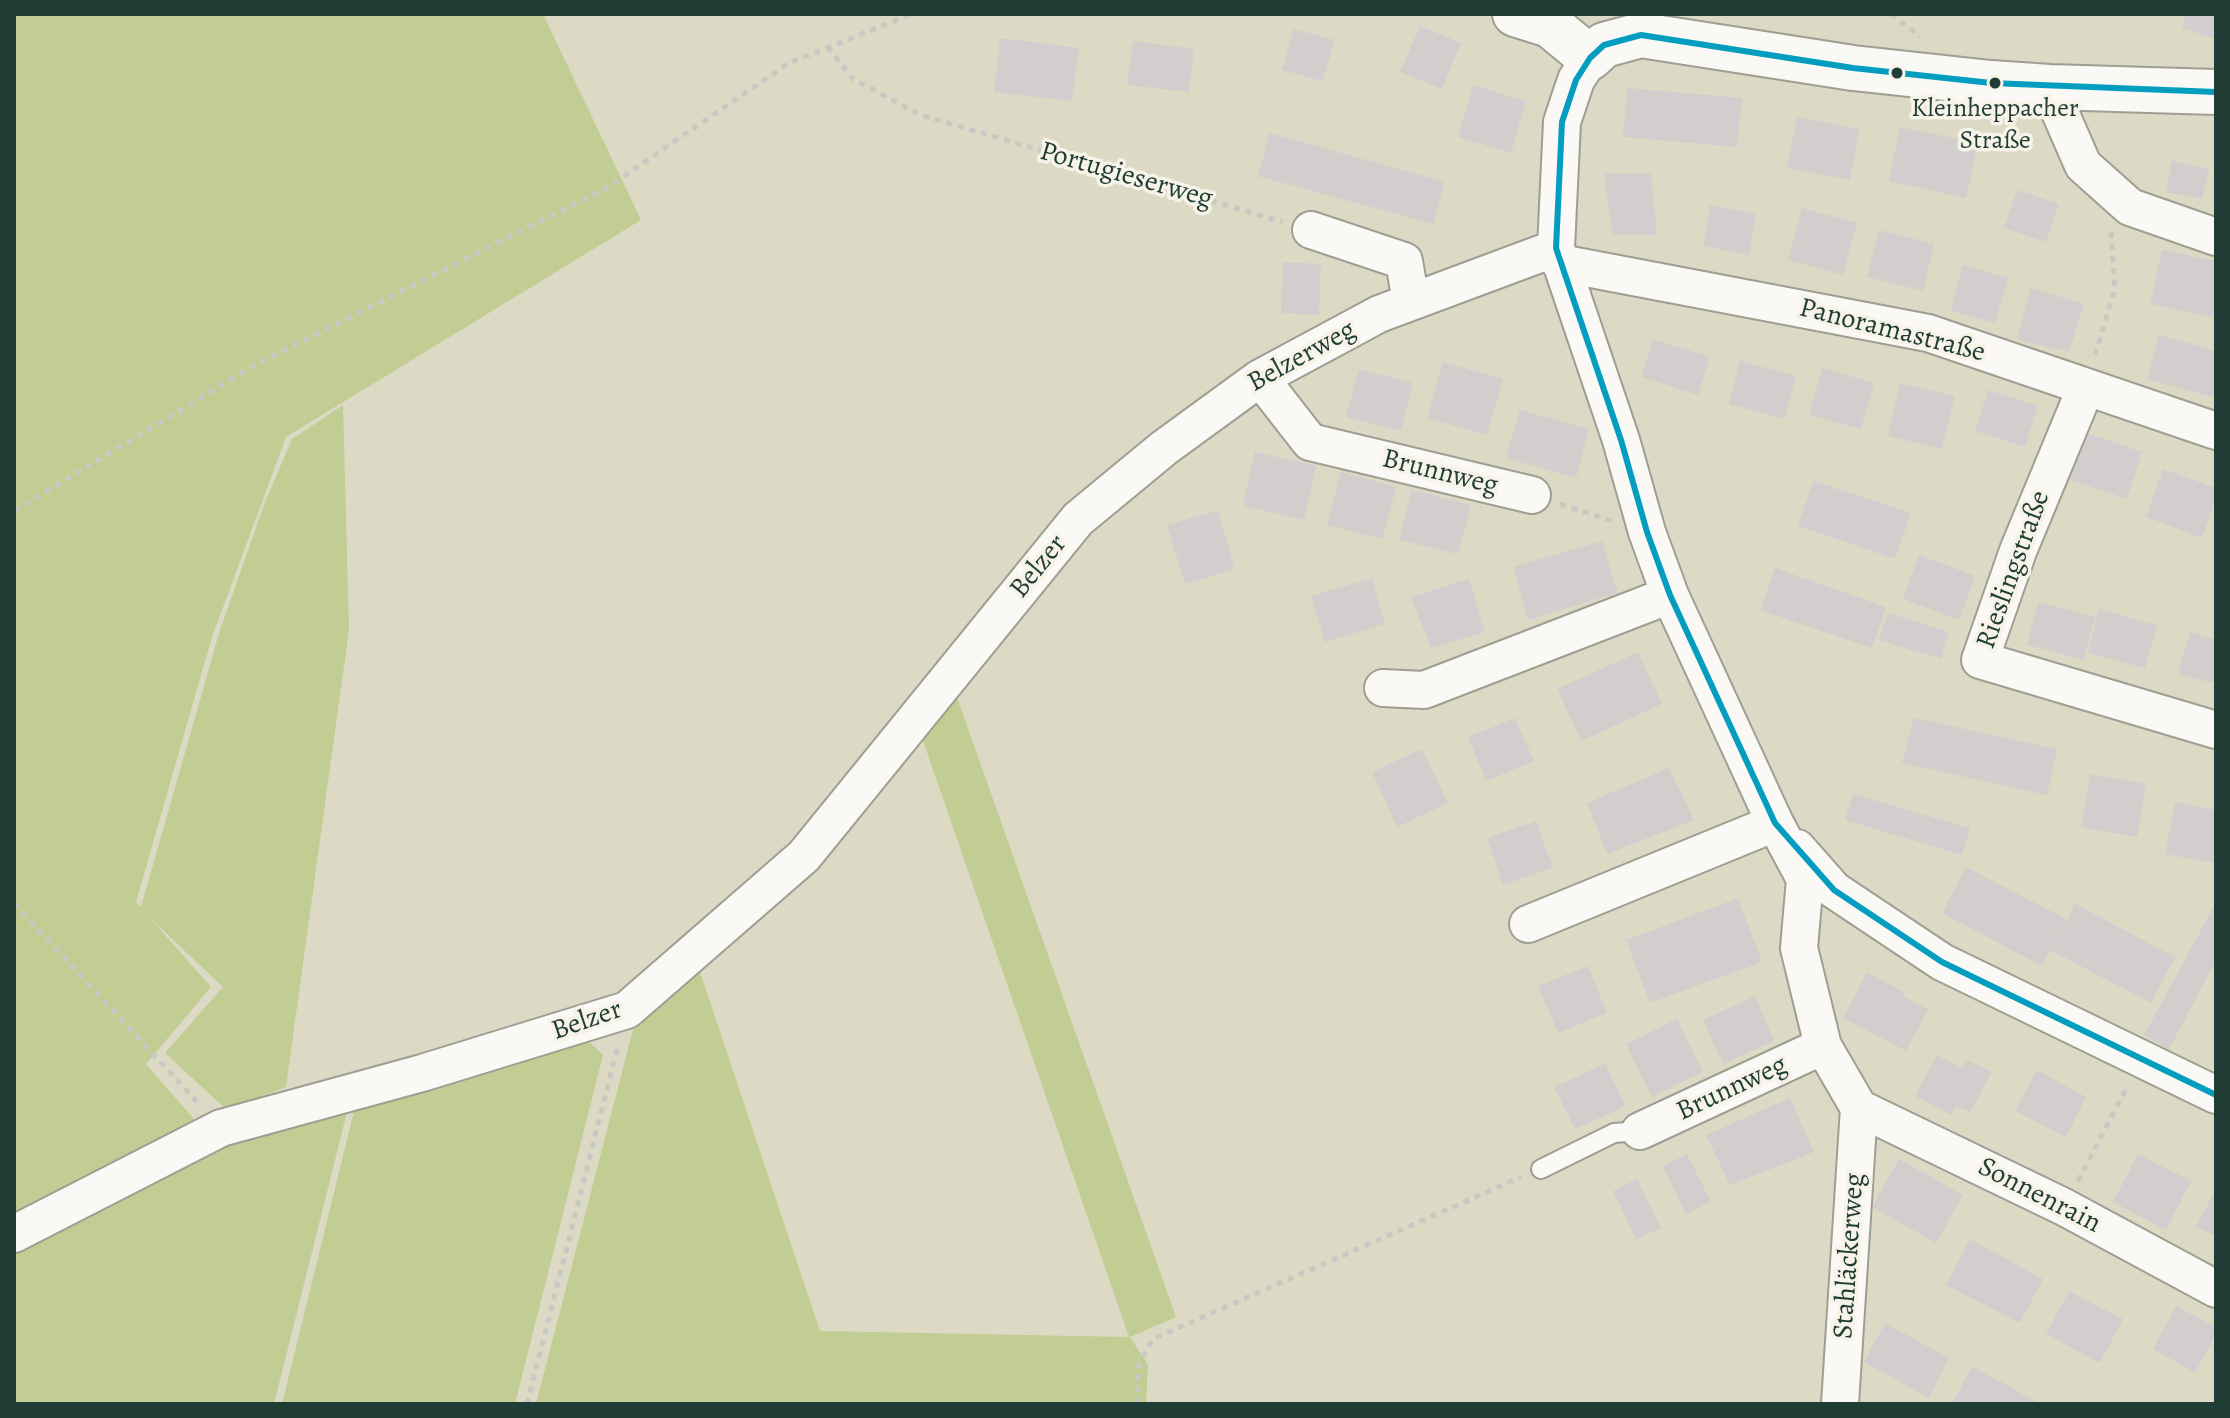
<!DOCTYPE html>
<html>
<head>
<meta charset="utf-8">
<style>
  body { margin:0 }
  #map { position:relative; width:2230px; height:1418px; overflow:hidden; background:#dcd9c5; font-family:Alegreya,serif }
  canvas { display:block }
  .frame { position:absolute; inset:0; border:16px solid #1f3d34; pointer-events:none }
</style>
</head>
<body>
<div id="map">
<canvas width="2230" height="1418"></canvas>
<div class="frame"></div>
</div>
<script>
const ctx = document.querySelector('canvas').getContext('2d');
ctx.lineJoin = 'round';
function fillPath(path, color) { ctx.fillStyle = color; ctx.fill(path, 'evenodd'); }
const toPath = rows => new Path2D(rows.map(r => 'M' + r).join(''));
function strokePath(path, color, width, dash) { ctx.strokeStyle = color; ctx.lineWidth = width; ctx.lineCap = dash ? 'butt' : 'round'; ctx.setLineDash(dash || []); ctx.stroke(path); }
function write(font, color, halo, rows, align = 'center') {
  ctx.font = font + ' Alegreya,serif'; ctx.lineWidth = 7; ctx.setLineDash([]); ctx.textBaseline = 'middle'; ctx.strokeStyle = halo; ctx.fillStyle = color; for (const [text, x, y, turn = 0] of rows) {
    ctx.save(); ctx.translate(x, y); ctx.rotate((+turn || 0) * Math.PI / 180); ctx.textAlign = isNaN(turn) ? turn : align; if (halo) ctx.strokeText(text, 0, 0); ctx.fillText(text, 0, 0); ctx.restore();
  }
}
fillPath(toPath([
  [14,14,543,14,641,220,286,437,212,637,136,902,141,907,220,630,265,502,292,439,343,405,349,630,286,1087,227,1110,165,1053,223,987,150,918,211,987,146,1064,219,1148,347,1112,274,1404,14,1404],
  [953,686,1176,1317,1130,1337,1148,1365,1146,1404,536,1404,636,1018,698,966,820,1331,1129,1337,919,729],
  [585,1038,603,1055,515,1404,282,1404,356,1103]
]), '#c2cd93');
fillPath(toPath([
  [2186,14,2216,14,2216,39,2182,28],
  [1420,26,1461,43,1442,89,1400,72],
  [1294,29,1335,40,1322,81,1282,70],
  [1000,38,1079,48,1072,101,994,92],
  [1133,41,1194,49,1189,92,1127,85],
  [1473,85,1526,101,1511,153,1458,137],
  [1627,88,1742,98,1737,147,1623,137],
  [1797,117,1859,129,1850,180,1787,168],
  [1900,127,1978,143,1966,198,1889,181],
  [1270,133,1445,182,1433,224,1258,176],
  [2172,161,2209,169,2202,199,2166,192],
  [1651,173,1657,235,1613,235,1604,174],
  [2017,190,2059,204,2046,242,2004,228],
  [1710,205,1756,214,1749,255,1703,246],
  [1802,208,1857,223,1843,275,1788,260],
  [1879,230,1934,244,1923,291,1867,277],
  [2162,250,2216,261,2216,318,2150,304],
  [1283,262,1321,264,1319,315,1281,313],
  [1963,265,2008,278,1995,323,1951,311],
  [2031,288,2084,304,2069,352,2017,340],
  [2159,335,2216,351,2216,398,2147,379],
  [1653,339,1710,357,1698,395,1641,377],
  [1740,361,1796,376,1784,419,1729,404],
  [1443,362,1503,379,1487,435,1427,418],
  [1822,368,1874,383,1861,429,1809,415],
  [1359,369,1413,383,1401,431,1346,417],
  [1900,383,1955,396,1942,449,1888,436],
  [1988,390,2038,406,2025,447,1975,431],
  [1520,410,1589,429,1576,478,1506,458],
  [2086,433,2142,452,2127,499,2070,480],
  [1255,452,1316,466,1304,520,1243,506],
  [2163,469,2216,488,2216,499,2202,538,2146,517],
  [1341,472,1396,487,1382,539,1327,525],
  [1813,481,1911,513,1895,559,1798,526],
  [1412,490,1471,505,1458,554,1399,540],
  [1218,510,1235,569,1185,584,1167,525],
  [1602,541,1617,593,1528,620,1513,567],
  [1919,555,1975,576,1959,620,1903,599],
  [1775,568,1886,607,1872,648,1760,610],
  [1372,578,1385,624,1325,642,1311,596],
  [1469,579,1485,632,1431,648,1411,597],
  [2038,602,2095,617,2084,660,2027,645],
  [2099,609,2157,625,2145,668,2088,653],
  [1888,613,1949,632,1941,659,1879,640],
  [2190,632,2216,640,2216,684,2178,674],
  [1638,652,1662,704,1581,741,1557,689],
  [1515,718,1534,761,1486,781,1468,737],
  [1914,718,2057,749,2047,795,1902,763],
  [1422,749,1448,803,1397,827,1372,772],
  [1669,768,1694,820,1607,854,1587,803],
  [2090,774,2146,784,2137,837,2081,827],
  [1853,794,1970,828,1962,855,1845,820],
  [2175,802,2216,810,2216,863,2165,854],
  [1536,821,1553,868,1503,885,1487,838],
  [1966,867,2066,919,2055,943,2075,904,2175,957,2151,1003,2050,950,2042,966,1942,913],
  [1738,898,1762,962,1650,1003,1626,940],
  [2213,908,2216,909,2216,961,2169,1049,2144,1035],
  [1588,966,1607,1013,1558,1033,1538,986],
  [1867,972,1905,993,1903,996,1928,1009,1906,1051,1843,1018],
  [1755,996,1774,1041,1723,1064,1703,1020],
  [1677,1019,1703,1072,1652,1097,1626,1044],
  [1937,1055,1962,1068,1967,1060,1992,1072,1970,1112,1956,1106,1951,1115,1915,1096],
  [1605,1064,1626,1106,1575,1129,1554,1087],
  [2037,1070,2086,1097,2066,1137,2015,1111],
  [1790,1098,1814,1152,1730,1185,1706,1135],
  [1687,1154,1711,1202,1686,1214,1663,1166],
  [2138,1154,2191,1181,2166,1230,2113,1202],
  [1899,1159,1963,1195,1936,1243,1872,1207],
  [1637,1179,1661,1228,1636,1239,1613,1191],
  [2216,1189,2216,1236,2196,1227],
  [1970,1239,2043,1279,2020,1323,1946,1285],
  [2069,1291,2123,1319,2100,1363,2046,1334],
  [2176,1306,2216,1327,2216,1334,2195,1373,2153,1349],
  [1885,1323,1949,1358,1929,1398,1864,1362],
  [1972,1366,2021,1393,2040,1404,1952,1404]
]), '#d3cece');
const service = toPath([
  [1541,1169,1614,1133,1640,1131]
]);
const minor = toPath([
  [1590,58,1576,80,1562,122,1556,248,1621,440,1647,532,1670,595,1775,823,1805,879,1799,948,1823,1046,1859,1108],
  [2049,87,2083,165,2130,207,2216,237],
  [1311,230,1404,261,1411,302],
  [1560,263,1928,333,2216,431],
  [1260,378,1310,442,1532,495],
  [2086,387,2018,551,1980,660,2216,730],
  [1383,688,1424,690,1670,595],
  [1797,848,1834,890,1942,962,2216,1095],
  [1528,924,1775,823],
  [1859,1108,2064,1207,2216,1289],
  [1640,1131,1823,1046],
  [14,1234,221,1128,422,1073,627,1010,804,856,1078,519,1164,448,1260,378,1379,314,1556,248],
  [1840,1404,1859,1108]
]);
const tertiary = toPath([
  [1515,14,1550,25,1590,58,1604,45,1641,35,1853,68,1991,83,2049,87,2216,92]
]);
strokePath(service, '#9d9f92', 22);
strokePath(minor, '#9d9f92', 40);
strokePath(tertiary, '#9d9f92', 48);
strokePath(toPath([
  [1891,14,1920,37],
  [828,47,853,79,921,115,1283,222],
  [2095,355,2115,288,2111,232],
  [1560,504,1612,521],
  [14,511,255,365,605,189,789,63,912,14],
  [14,903,199,1104],
  [2078,1181,2127,1087],
  [527,1404,618,1046],
  [1137,1404,1139,1364,1153,1339,1521,1177]
]), '#c7c9c3', 5, [6, 6]);
strokePath(service, '#faf9f6', 18);
strokePath(minor, '#faf9f6', 36);
strokePath(tertiary, '#faf9f6', 44);
strokePath(toPath([
  [2216,92,1991,83,1853,68,1641,35,1604,45,1590,58,1576,80,1562,122,1556,248,1621,440,1647,532,1670,595,1775,823,1834,890,1942,962,2216,1095]
]), '#039ebf', 6);
for (const [x, y, r, color] of [
  [1897,73,7,"#1f3d34"],
  [1995,83,7,"#1f3d34"]
]) { const dot = new Path2D(); dot.arc(x, y, r, 0, 2 * Math.PI); ctx.fillStyle = color; ctx.fill(dot); strokePath(dot, '#f7f3e8', 3); }
write('26px', '#1f3d34', '#f7f3e8', [
  ["Kleinheppacher",1995,110],
  ["Straße",1995,142]
]);
write('28px', '#1f3d34', '#f7f3e8', [
  ["Portugieserweg",1126,176,16],
  ["Panoramastraße",1892,331,14],
  ["Belzerweg",1302,357,-29],
  ["Brunnweg",1440,473,14],
  ["Belzer",1039,567,-51],
  ["Rieslingstraße",2014,570,-70],
  ["Belzer",587,1021,-19],
  ["Brunnweg",1732,1089,-25],
  ["Sonnenrain",2039,1196,27],
  ["Stahläckerweg",1850,1256,-86]
]);
</script>
</body>
</html>
